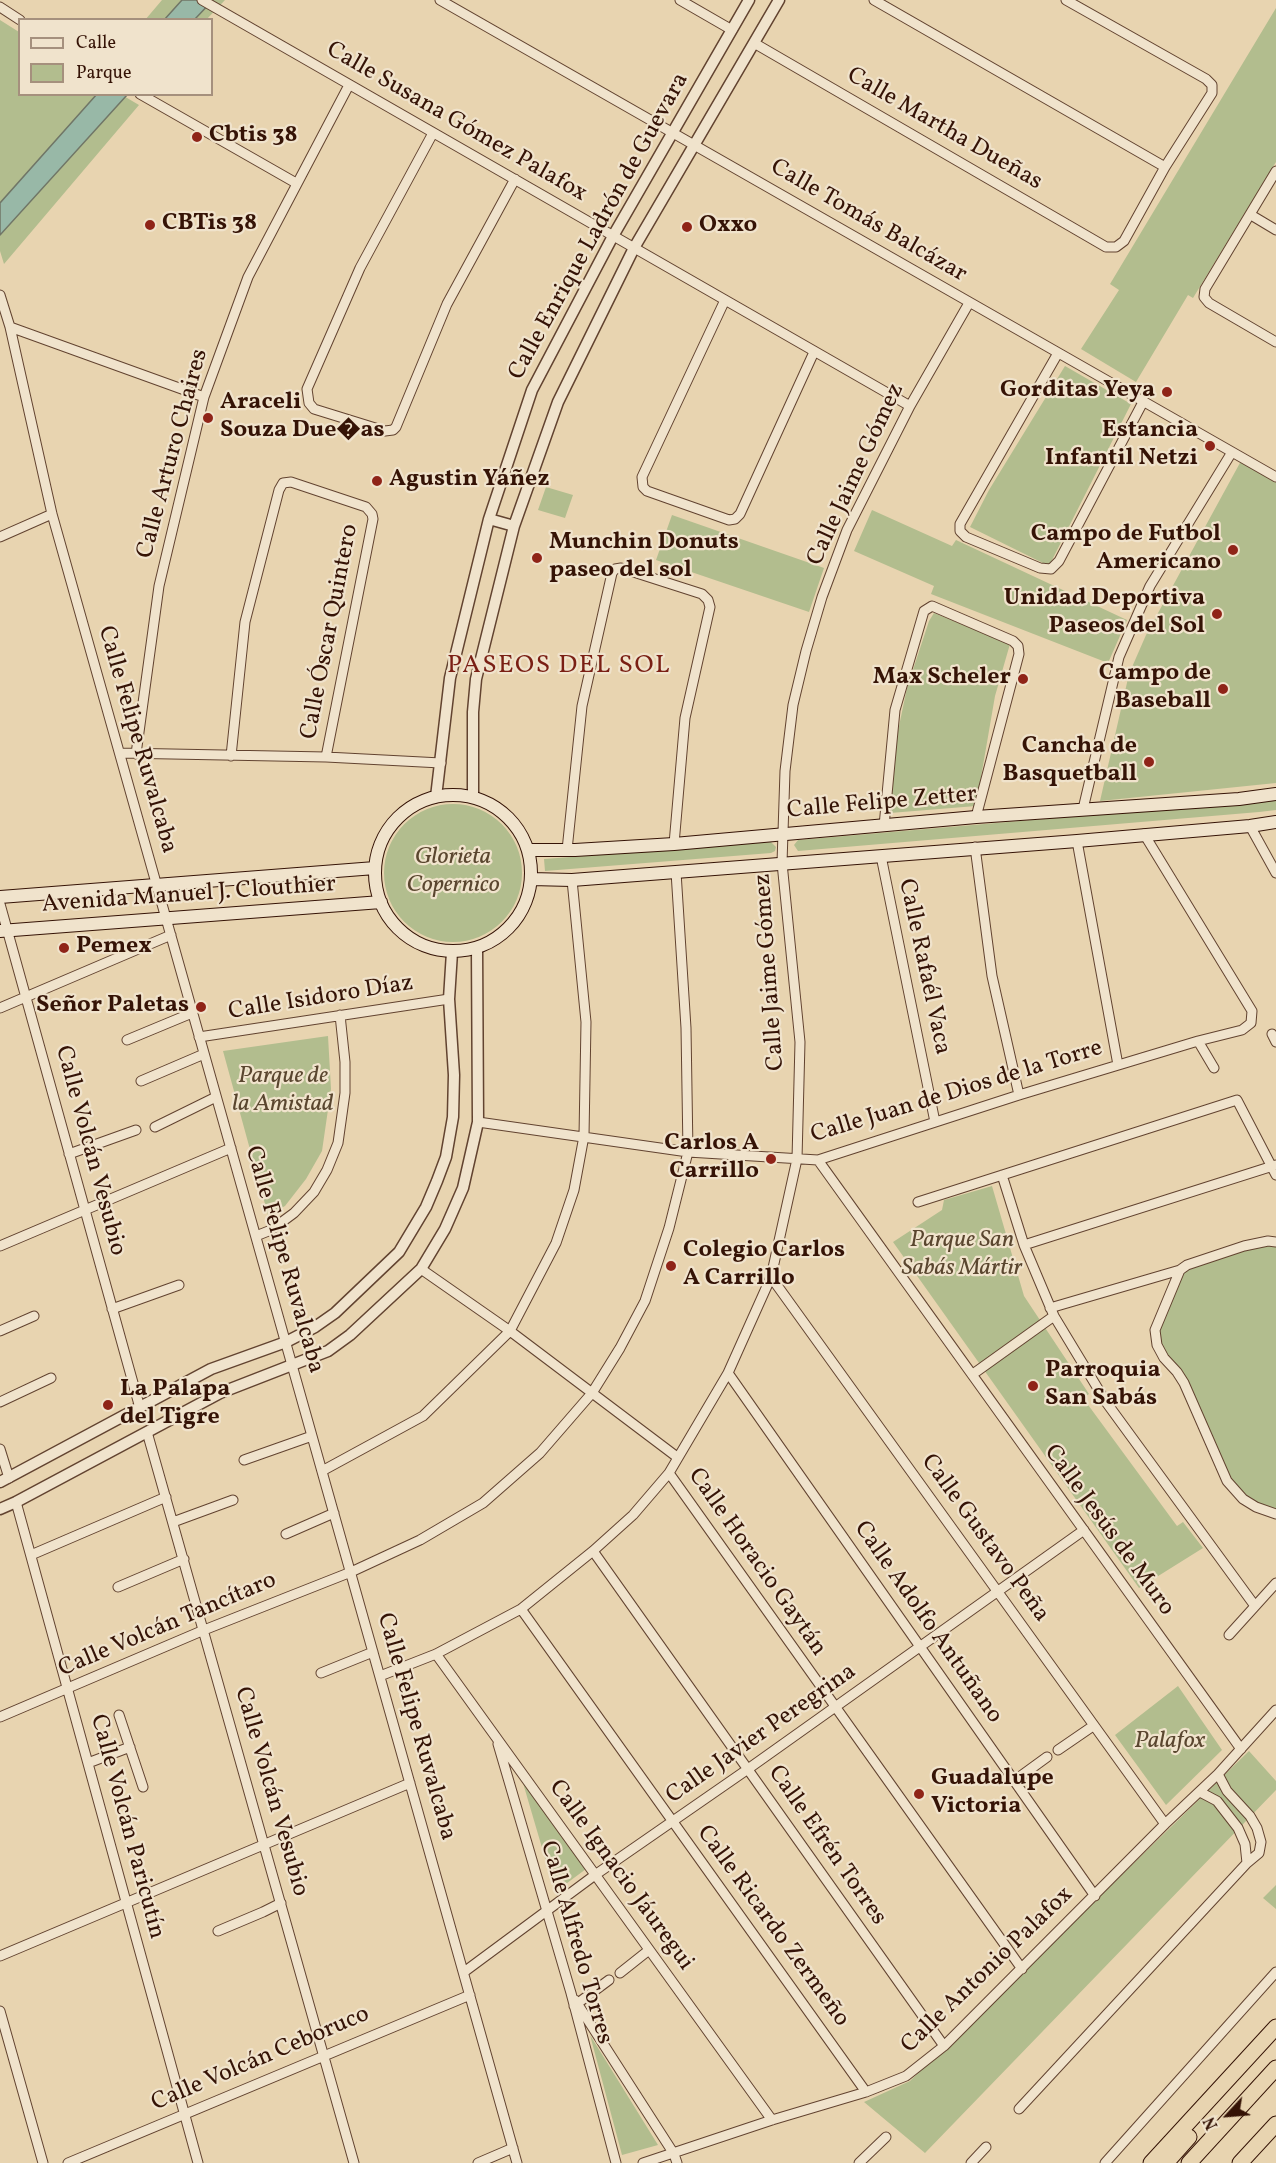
<!DOCTYPE html>
<html>
<head>
<meta charset="utf-8">
<style>
  body { margin:0 }
  #map { position:relative; width:1276px; height:2163px; overflow:hidden; background:#e8d4b0; font-family:Vollkorn,serif }
  canvas { display:block }
  .legend { position:absolute; left:18px; top:18px; width:195px; height:78px; box-sizing:border-box; background:#f0e3cc; border:2px solid #a5907d; margin:0; padding:8px 10px; list-style:none; font-size:18px; color:#351306 }
  .legend li { display:flex; align-items:center; gap:12px; height:30px }
  .legend b { width:30px; border:2px solid #a5907d }
  .north { position:absolute; left:1198px; top:2085px; width:60px; height:60px; -webkit-text-stroke:4px #f0e3cc; paint-order:stroke; rotate:244deg; font-size:16px; font-weight:700; line-height:24px; text-align:center; color:#351306 }
  .north::after { content:''; display:block; margin:auto; width:21px; height:27px; background:#351306; clip-path:polygon(50% 0,100% 100%,50% 72%,0 100%) }
</style>
</head>
<body>
<div id="map">
<canvas width="1276" height="2163"></canvas>
<ul class="legend">
<li><b style="height:8px;background:#f0e3cc"></b>Calle</li>
<li><b style="height:16px;background:#b2bd8e"></b>Parque</li>
</ul>
<div class="north">N</div>
</div>
<script>
const ctx = document.querySelector('canvas').getContext('2d');
ctx.lineJoin = 'round';
function fillPath(path, color) { ctx.fillStyle = color; ctx.fill(path, 'evenodd'); }
const toPath = rows => new Path2D(rows.map(r => 'M' + r).join(''));
function strokePath(path, color, width, dash) { ctx.strokeStyle = color; ctx.lineWidth = width; ctx.lineCap = dash ? 'butt' : 'round'; ctx.setLineDash(dash || []); ctx.stroke(path); }
function write(font, color, halo, rows, align = 'center') {
  ctx.font = font + ' Vollkorn,serif'; ctx.lineWidth = 4.5; ctx.setLineDash([]); ctx.textBaseline = 'middle'; ctx.strokeStyle = halo; ctx.fillStyle = color; for (const [text, x, y, turn = 0] of rows) {
    ctx.save(); ctx.translate(x, y); ctx.rotate((+turn || 0) * Math.PI / 180); ctx.textAlign = isNaN(turn) ? turn : align; if (halo) ctx.strokeText(text, 0, 0); ctx.fillText(text, 0, 0); ctx.restore();
  }
}
fillPath(toPath([
  [162,0,225,0,207,19,145,20],
  [1276,8,1276,162,1193,298,1188,295,1136,382,1081,349,1119,290,1110,284],
  [0,20,19,32,20,94,122,95,139,105,4,264,0,251],
  [1065,366,1131,404,1049,566,970,527,989,490],
  [1241,461,1276,481,1276,783,1100,801,1129,674,1146,635],
  [546,487,573,495,565,518,538,510],
  [872,510,952,546,956,540,1127,620,1108,663,931,594,934,586,854,551],
  [672,515,824,568,809,612,656,560],
  [934,613,1010,644,995,696,976,806,890,813,894,750,907,688,929,621],
  [1276,799,1276,810,1259,812,798,851,794,845,798,840],
  '384 873a69 69 0 1 1 138 0a69 69 0 1 1-138 0Z',
  [771,842,776,847,775,851,771,853,545,871,544,859],
  [328,1036,331,1089,322,1151,306,1179,285,1206,268,1215,223,1051],
  [992,1186,1024,1296,1089,1394,1083,1398,1177,1526,1183,1522,1203,1548,1139,1588,893,1242,942,1210,944,1200],
  [1268,1245,1276,1246,1276,1510,1252,1502,1228,1480,1188,1384,1161,1351,1158,1328,1181,1270,1225,1253],
  [1178,1686,1222,1750,1166,1805,1115,1735],
  [1249,1751,1276,1781,1276,1790,925,2153,864,2102,910,2081],
  [523,1783,586,1869,555,1892],
  [1276,1885,1276,1909,1263,1898],
  [590,2035,658,2145,622,2155]
]), '#b2bd8e');
const water = toPath([
  [182,0,213,0,195,19,164,20,182,0],
  [97,94,127,95,0,235,0,203,97,94]
]);
fillPath(water, '#98b8a7');
strokePath(water, '#707667', 1.5);
const minor = toPath([
  [202,0,910,406],
  [440,0,1276,477],
  [680,0,732,30],
  [874,0,1165,167],
  [0,7,20,20],
  [754,43,1106,247,1116,247,1124,241,1165,167,1212,93,1212,85,1206,79,1066,0],
  [140,94,296,183],
  [433,133,360,268,307,389,309,403,314,409,385,431,393,430,396,427,447,304,515,179],
  [1276,171,1205,289,1204,297,1209,303,1276,342],
  [1251,215,1276,230],
  [0,295,10,327,52,514,517,2163],
  [725,300,642,477,643,487,647,491,729,520,735,519,740,514,814,352],
  [10,327,204,397],
  [1058,353,960,524,960,531,966,537,1040,568,1051,569,1059,561,1143,402],
  [0,537,52,514],
  [120,753,326,757,441,763],
  [136,754,159,586,204,397,248,277,349,85],
  [231,756,245,622,279,490,283,483,291,482,366,507,372,514,373,519,326,757],
  [1083,809,1119,657,1150,586,1232,452],
  [884,826,895,710,924,611,932,606,1013,641,1018,646,1019,654,976,817],
  [1250,826,1276,873],
  [1077,841,1118,1065],
  [975,847,992,976,1019,1095],
  [567,850,582,706,612,573,615,569,621,568,702,594,708,600,710,607,685,718,674,844],
  [881,856,935,1122],
  [0,904,140,1408],
  [0,1008,171,935],
  [1272,1034,1276,1042],
  [199,1037,449,999],
  [127,1040,192,1013],
  [1198,1041,1214,1068],
  [141,1081,204,1054],
  [478,1122,688,1152,818,1160,1019,1095,1198,1041,1242,1030,1251,1023,1252,1011,1144,834],
  [155,1127,216,1097],
  [69,1154,136,1130],
  [818,1160,1241,1749],
  [1002,1175,1024,1245,1054,1316,1106,1402,1255,1606],
  [918,1202,1237,1100,1276,1175],
  [256,1236,271,1230,294,1213,314,1192,327,1170,338,1143,345,1093,345,1062,340,1015],
  [1024,1245,1276,1165],
  [0,1246,231,1148],
  [421,1269,510,1331,677,1457],
  [1180,1270,1155,1330,1157,1345,1164,1358,1177,1372,1184,1383,1227,1481,1243,1499,1256,1507,1276,1514],
  [771,1277,1165,1824],
  [1050,1308,1180,1270,1187,1265,1244,1246,1268,1241,1276,1242],
  [112,1309,179,1285],
  [0,1331,34,1316],
  [728,1373,1095,1896],
  [973,1374,1054,1316],
  [0,1402,51,1378],
  [147,1432,354,2163],
  [0,1449,9,1478],
  [244,1460,312,1436],
  [322,1471,423,1416,510,1331,556,1243,574,1190,584,1136,586,1022,572,880],
  [669,1473,1022,1969],
  [16,1502,198,2163],
  [173,1522,233,1500],
  [286,1534,334,1513],
  [593,1551,944,2046],
  [31,1555,166,1497],
  [118,1587,184,1559],
  [521,1609,866,2092],
  [1229,1635,1276,1583],
  [436,1654,772,2120],
  [321,1673,373,1652],
  [380,1676,436,1654,521,1609,593,1551,633,1515,669,1473,728,1373,771,1277,797,1159,800,1042,782,863,785,771,793,705,806,651,822,597,847,530,910,406,969,303],
  [119,1715,143,1787],
  [0,1717,204,1630,351,1572,420,1540,483,1503,540,1453,592,1393,620,1348,645,1301,669,1228,688,1152,686,1028,676,872],
  [498,1744,571,1993,616,2163],
  [1058,1750,1093,1726],
  [88,1763,130,1747],
  [1014,1781,1047,1757],
  [1200,1792,1217,1801,1238,1828,1245,1844,1247,1863],
  [218,1931,263,1912,281,1903],
  [0,1956,410,1783],
  [464,1972,595,1875,748,1769,1084,1530],
  [620,1973,649,1950],
  [575,2000,674,2154,677,2163],
  [574,2006,609,1980],
  [0,2011,43,2163],
  [1019,2109,1247,1863,1259,1853,1261,1842,1257,1828,1250,1816,1227,1791,1218,1774],
  [68,2163,470,1995],
  [478,2163,513,2148],
  [643,2163,772,2120,866,2092,906,2076,944,2046,1165,1824,1218,1774,1276,1710],
  [859,2163,886,2137],
  [971,2163,986,2147],
  [1105,2163,1276,1972]
]);
const tertiary = toPath([
  [489,519,514,526],
  [436,797,450,678,489,519,532,390,613,236,749,0],
  [473,797,473,712,476,679,514,526,558,402,634,248,779,0],
  [0,1482,211,1369,286,1342,315,1327,335,1313,399,1252,426,1207,437,1181,446,1157,453,1117,454,1075,449,999,452,952],
  [0,1509,16,1502,220,1393,328,1351,350,1335,421,1269,445,1229,463,1188,478,1122,477,948]
]);
const secondary = toPath([
  '375 873a78 78 0 1 1 156 0a78 78 0 1 1-156 0Z',
  [528,850,575,850,674,844,976,817,1239,799,1276,794],
  [531,879,572,880,1077,841,1250,826,1276,822],
  [0,897,375,868],
  [0,931,381,902]
]);
const trunk = toPath([
  [1151,2163,1276,2027],
  [1166,2163,1189,2137],
  [1189,2163,1276,2068],
  [1240,2163,1276,2124]
]);
strokePath(minor, '#624330', 11);
strokePath(tertiary, '#624330', 13);
strokePath(secondary, '#351306', 14);
strokePath(trunk, '#351306', 17);
strokePath(minor, '#f0e3cc', 9);
strokePath(tertiary, '#f0e3cc', 10);
strokePath(secondary, '#f0e3cc', 12);
strokePath(trunk, '#e8d4b0', 15);
for (const [x, y, r, color] of [
  [197,137,6,"#8f2418"],
  [150,225,6,"#8f2418"],
  [687,227,6,"#8f2418"],
  [1167,392,6,"#8f2418"],
  [208,418,6,"#8f2418"],
  [1210,446,6,"#8f2418"],
  [377,481,6,"#8f2418"],
  [1233,550,6,"#8f2418"],
  [537,558,6,"#8f2418"],
  [1217,614,6,"#8f2418"],
  [1023,679,6,"#8f2418"],
  [1223,689,6,"#8f2418"],
  [1149,762,6,"#8f2418"],
  [64,948,6,"#8f2418"],
  [201,1007,6,"#8f2418"],
  [771,1159,6,"#8f2418"],
  [671,1266,6,"#8f2418"],
  [1033,1386,6,"#8f2418"],
  [108,1405,6,"#8f2418"],
  [919,1794,6,"#8f2418"]
]) { const dot = new Path2D(); dot.arc(x, y, r, 0, 2 * Math.PI); ctx.fillStyle = color; ctx.fill(dot); strokePath(dot, '#f0e3cc', 2); }
write('24px', '#351306', '#f0e3cc', [
  ["Calle Susana Gómez Palafox",456,123,30],
  ["Calle Martha Dueñas",944,130,30],
  ["Calle Tomás Balcázar",868,222,30],
  ["Calle Enrique Ladrón de Guevara",600,227,-61],
  ["Calle Arturo Chaires",174,454,-75],
  ["Calle Jaime Gómez",857,475,-65],
  ["Calle Óscar Quintero",331,632,-79],
  ["Calle Felipe Ruvalcaba",136,740,74],
  ["Calle Felipe Zetter",882,804,-5],
  ["Avenida Manuel J. Clouthier",189,896,-4],
  ["Calle Rafaél Vaca",923,967,78],
  ["Calle Jaime Gómez",771,972,-94],
  ["Calle Isidoro Díaz",321,999,-9],
  ["Calle Juan de Dios de la Torre",957,1093,-17],
  ["Calle Volcán Vesubio",89,1151,75],
  ["Calle Felipe Ruvalcaba",283,1260,74],
  ["Calle Jesús de Muro",1108,1531,54],
  ["Calle Gustavo Peña",984,1539,54],
  ["Calle Horacio Gaytán",756,1563,55],
  ["Calle Adolfo Antuñano",927,1623,55],
  ["Calle Volcán Tancítaro",168,1626,-23],
  ["Calle Felipe Ruvalcaba",415,1727,74],
  ["Calle Javier Peregrina",762,1735,-35],
  ["Calle Volcán Vesubio",270,1792,74],
  ["Calle Volcán Paricutín",126,1827,75],
  ["Calle Efrén Torres",826,1846,55],
  ["Calle Ignacio Jáuregui",620,1876,54],
  ["Calle Ricardo Zermeño",772,1927,54],
  ["Calle Alfredo Torres",575,1943,74],
  ["Calle Antonio Palafox",988,1971,-44],
  ["Calle Volcán Ceboruco",261,2060,-23]
]);
write('bold 24px', '#351306', '#f0e3cc', [
  ["Cbtis 38",209,137],
  ["CBTis 38",162,225],
  ["Oxxo",699,227],
  ["Gorditas Yeya",1155,392,"right"],
  ["Araceli",220,404],
  ["Souza Due�as",220,432],
  ["Estancia",1198,432,"right"],
  ["Infantil Netzi",1198,460,"right"],
  ["Agustin Yáñez",389,481],
  ["Campo de Futbol",1221,536,"right"],
  ["Americano",1221,564,"right"],
  ["Munchin Donuts",549,544],
  ["paseo del sol",549,572],
  ["Unidad Deportiva",1205,600,"right"],
  ["Paseos del Sol",1205,628,"right"],
  ["Campo de",1211,675,"right"],
  ["Baseball",1211,703,"right"],
  ["Max Scheler",1011,679,"right"],
  ["Cancha de",1137,748,"right"],
  ["Basquetball",1137,776,"right"],
  ["Pemex",76,948],
  ["Señor Paletas",189,1007,"right"],
  ["Carlos A",759,1145,"right"],
  ["Carrillo",759,1173,"right"],
  ["Colegio Carlos",683,1252],
  ["A Carrillo",683,1280],
  ["Parroquia",1045,1372],
  ["San Sabás",1045,1400],
  ["La Palapa",120,1391],
  ["del Tigre",120,1419],
  ["Guadalupe",931,1780],
  ["Victoria",931,1808]
], 'left');
write('italic 24px', '#5a462f', '#f0e3cc', [
  ["Glorieta",453,859],
  ["Copernico",453,887],
  ["Parque de",283,1078],
  ["la Amistad",283,1106],
  ["Parque San",962,1242],
  ["Sabás Mártir",962,1270],
  ["Palafox",1170,1743]
]);
ctx.letterSpacing = '1.5px';
write('26px', '#7a1f14', '#f0e3cc', [
  ["PASEOS DEL SOL",559,667]
]);
ctx.letterSpacing = '0px';
</script>
</body>
</html>
